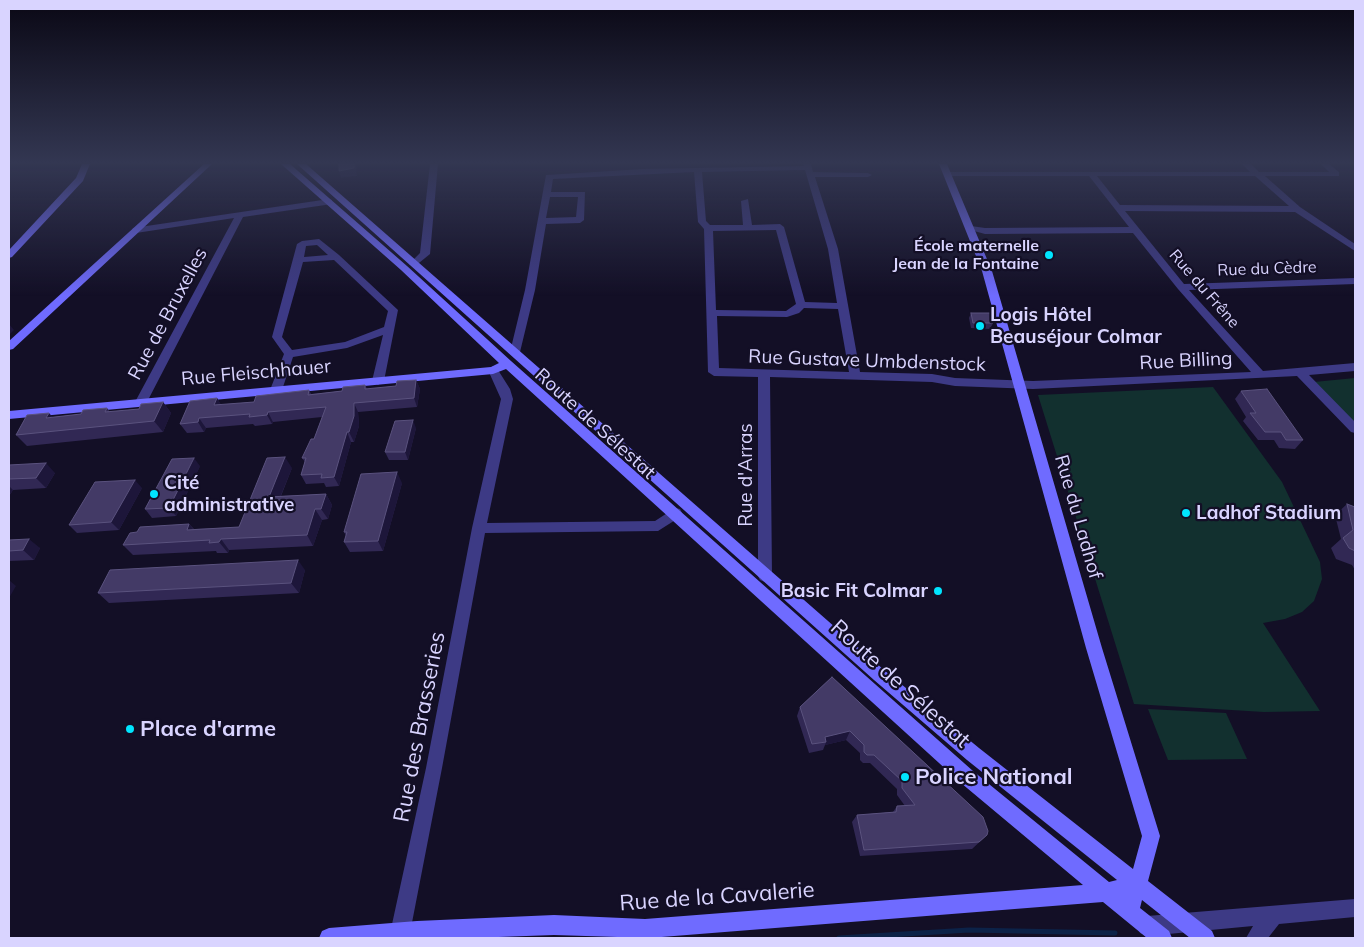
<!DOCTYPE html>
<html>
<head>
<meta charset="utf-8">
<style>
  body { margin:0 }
  #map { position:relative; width:1364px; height:947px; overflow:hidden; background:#130f26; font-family:Mulish,sans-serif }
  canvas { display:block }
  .frame { position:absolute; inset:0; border:10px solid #d9d4ff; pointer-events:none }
</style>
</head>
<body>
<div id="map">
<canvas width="1364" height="947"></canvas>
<div class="frame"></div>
</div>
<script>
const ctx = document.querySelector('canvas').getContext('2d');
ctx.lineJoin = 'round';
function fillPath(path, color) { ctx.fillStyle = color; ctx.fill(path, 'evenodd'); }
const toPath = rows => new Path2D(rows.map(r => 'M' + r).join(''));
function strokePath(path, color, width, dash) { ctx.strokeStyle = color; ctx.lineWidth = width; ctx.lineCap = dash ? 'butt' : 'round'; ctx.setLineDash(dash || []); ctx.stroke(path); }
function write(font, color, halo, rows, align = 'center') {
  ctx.font = font + ' Mulish,sans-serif'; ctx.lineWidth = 4.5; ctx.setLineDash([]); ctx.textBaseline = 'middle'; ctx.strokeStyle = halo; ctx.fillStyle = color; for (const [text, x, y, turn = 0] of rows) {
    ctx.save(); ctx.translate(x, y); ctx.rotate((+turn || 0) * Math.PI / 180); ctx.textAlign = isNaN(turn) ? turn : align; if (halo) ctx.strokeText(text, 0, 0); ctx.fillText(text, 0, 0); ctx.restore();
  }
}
fillPath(toPath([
  [1355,378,1355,425,1314,382],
  [1213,387,1282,482,1320,562,1322,579,1314,601,1302,612,1285,619,1263,623,1320,711,1264,712,1134,704,1038,395],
  [1148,709,1226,713,1247,759,1168,760]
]), '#12302f');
strokePath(toPath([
  [839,938,969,930,1115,933]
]), '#0c2248', 5);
fillPath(toPath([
  [430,164,438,164,430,254,414,267,409,264,420,253,430,164],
  [803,164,811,164,813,172,868,173,872,175,868,177,815,177,838,249,860,372,932,374,955,378,1033,381,1251,372,1178,289,1133,233,985,234,967,229,971,226,985,228,1129,227,1089,176,944,176,944,172,1250,172,1242,164,1251,164,1259,172,1329,172,1321,164,1329,164,1339,172,1339,176,1265,176,1300,207,1355,244,1355,251,1295,212,1125,211,1184,284,1355,278,1355,284,1189,290,1263,371,1355,363,1355,371,1309,375,1355,422,1355,433,1351,432,1297,376,1033,389,955,386,932,382,770,377,772,576,770,580,765,582,760,580,758,576,758,377,714,376,708,372,704,229,698,222,694,172,553,179,551,192,585,192,584,220,580,223,546,224,535,290,520,352,515,355,510,352,525,290,546,175,642,169,804,166,803,164],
  [805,170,828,249,837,303,805,302,784,227,780,224,752,225,748,199,741,201,743,225,710,225,706,221,702,172,805,170],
  [1097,176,1255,176,1289,206,1120,205,1097,176],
  [550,197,578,197,576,217,546,218,550,197],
  [776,230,796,304,786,311,716,310,713,231,776,230],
  [804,308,838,309,849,372,719,368,717,316,787,317,799,313,804,308],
  [329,199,332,200,332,204,243,217,147,402,145,405,137,405,135,402,234,218,136,233,132,230,133,228,329,199],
  [319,239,339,255,398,310,384,381,378,385,372,381,383,335,347,348,293,357,282,390,276,394,272,393,270,390,284,354,272,337,297,244,302,241,319,239],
  [317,245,328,255,304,257,306,246,317,245],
  [334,260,388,311,384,327,345,342,292,350,282,337,303,262,334,260],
  [493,366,498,370,510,389,513,399,487,523,655,521,675,508,680,509,682,513,680,517,658,531,485,533,442,768,409,938,389,938,426,768,472,528,501,399,488,370,493,366],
  [1355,899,1355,917,1279,924,1268,938,1246,938,1253,926,1147,936,1140,933,1137,926,1140,919,1147,916,1355,899]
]), '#3d3a85');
fillPath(toPath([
  [82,164,90,164,83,181,12,257,9,258,9,250,76,178,82,164],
  [204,164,212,164,13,349,9,350,9,341,204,164],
  [281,164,290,164,407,266,511,361,973,771,1109,882,1117,880,967,760,874,680,297,164,306,164,884,670,979,748,1133,869,1142,836,1086,648,982,271,939,164,947,164,992,271,1102,648,1160,836,1148,881,1212,931,1215,938,1190,938,1142,900,1140,908,1169,931,1172,938,1147,938,1103,902,649,938,554,935,471,938,319,938,322,931,329,928,417,921,554,915,645,919,1083,885,961,783,506,369,493,374,9,419,9,411,491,367,499,363,401,270,281,164]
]), '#6f6bff');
fillPath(toPath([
  [971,313,993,323,990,329,971,328,969,318],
  [416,380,420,389,417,407,358,412,359,426,354,442,351,442,339,486,326,487,324,483,306,484,301,475,305,462,302,458,314,439,322,417,273,422,272,424,255,426,253,424,206,428,204,432,187,433,180,424,217,398,221,405,254,402,309,390,311,394,342,391,365,385,367,389,396,386],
  [1241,391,1303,440,1295,449,1279,448,1274,440,1258,440,1243,421,1246,417,1235,399],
  [163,402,171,413,163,432,27,446,16,435,53,417,81,414,107,408,110,412,139,409],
  [416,428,408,460,389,460,385,452],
  [9,465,55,473,46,488,13,490,9,496],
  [200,466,176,516,152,518,145,509],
  [292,468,281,496,326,494,332,505,328,519,322,520,313,546,229,550,228,553,217,553,216,551,133,555,123,545,189,524,194,529,239,527],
  [402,483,383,551,350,552,344,542,346,536,344,532],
  [142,488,119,530,77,533,69,525],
  [1347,504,1355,507,1355,570,1352,565,1336,559,1331,548,1341,539,1335,515],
  [9,540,40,548,34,560,9,561],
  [305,570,299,593,109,603,98,593],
  [832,677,987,835,972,849,860,856,852,822,857,815,893,812,897,806,905,806,897,795,897,789,870,763,863,763,860,760,860,753,846,740,825,745,823,750,809,753,797,716,800,707]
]), '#312854');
fillPath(toPath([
  [354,164,356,164,357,176,341,178,339,171],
  [9,324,14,330,9,335],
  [416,380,420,389,417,407,414,398],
  [217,398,223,408,214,405],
  [163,402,171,413,163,432,154,421],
  [354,403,358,412,359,426,354,442,349,432],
  [268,412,273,422,272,424,267,415],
  [49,413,59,424,46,418],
  [199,418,206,428,204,432,198,422],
  [413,420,416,428,408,460,405,452],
  [347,432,351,442,339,486,334,477],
  [285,457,292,468,276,507,269,497],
  [194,458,200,466,176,516,169,508],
  [46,463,55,473,46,488,36,478],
  [397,472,402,483,383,551,378,541],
  [135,480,142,488,119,530,111,522],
  [9,486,13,490,9,496],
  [326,494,332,505,328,519,321,509],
  [315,509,322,520,313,546,307,535],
  [189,524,198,535,187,530],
  [29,539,40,548,34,560,23,550],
  [221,539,229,550,228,553,219,542],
  [298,560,305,570,299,593,291,583],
  [9,580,16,586,9,598],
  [850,731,846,740,825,745,826,742,825,737]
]), '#1d163a');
const building = toPath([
  [339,164,354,164,354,168,339,171,339,164],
  [971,313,990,313,993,323,973,323,971,313],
  [416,380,414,398,354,403,354,416,349,432,347,432,334,477,321,478,322,474,301,475,306,458,302,458,311,439,314,439,326,407,268,412,267,415,249,417,250,414,199,418,198,422,180,424,190,401,217,398,214,405,254,402,256,396,309,390,308,395,342,391,343,387,365,385,365,389,396,386,397,381,416,380],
  [1267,389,1303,440,1286,440,1281,432,1265,432,1250,413,1256,413,1241,391,1267,389],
  [163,402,154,421,16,435,27,415,49,413,46,418,81,414,83,410,107,408,105,412,139,409,141,404,163,402],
  [413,420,405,452,385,452,395,421,413,420],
  [285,457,269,497,326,494,321,509,315,509,307,535,221,539,219,542,209,543,210,540,123,545,130,533,137,532,140,527,189,524,187,530,239,527,267,458,285,457],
  [194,458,169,508,145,509,172,459,194,458],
  [46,463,36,478,9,479,9,465,46,463],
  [397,472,378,541,344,542,347,532,344,532,361,474,397,472],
  [135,480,111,522,69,525,95,482,135,480],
  [1347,504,1355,507,1355,551,1349,548,1343,538,1353,530,1347,504],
  [29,539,23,550,9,551,9,540,29,539],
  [298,560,291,583,98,593,110,570,298,560],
  [832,677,983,817,988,831,987,835,979,842,864,850,857,815,896,812,897,806,915,805,902,788,902,781,874,755,867,755,864,752,864,745,850,731,825,737,826,742,812,744,800,707,832,677]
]);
fillPath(building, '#433a66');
strokePath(building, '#5a527e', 1);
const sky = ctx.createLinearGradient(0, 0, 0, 296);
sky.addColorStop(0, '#0a0815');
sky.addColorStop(0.55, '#333752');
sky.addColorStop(1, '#33375200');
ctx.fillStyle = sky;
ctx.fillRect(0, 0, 1364, 296);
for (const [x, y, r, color] of [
  [1049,255,5,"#00e5ff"],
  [980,326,5,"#00e5ff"],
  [154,494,5,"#00e5ff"],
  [1186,513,5,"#00e5ff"],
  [938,591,5,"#00e5ff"],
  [130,729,5,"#00e5ff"],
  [905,777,5,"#00e5ff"]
]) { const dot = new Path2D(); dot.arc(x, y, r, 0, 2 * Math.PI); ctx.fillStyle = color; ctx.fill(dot); strokePath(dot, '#130f26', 2); }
write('bold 16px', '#d9d4ff', '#130f26', [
  ["École maternelle",1039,246],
  ["Jean de la Fontaine",1039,264]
], 'right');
write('16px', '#d9d4ff', '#130f26', [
  ["Rue du Cèdre",1267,269,-2],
  ["Rue du Frêne",1204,289,49]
]);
write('19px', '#d9d4ff', '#130f26', [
  ["Rue de Bruxelles",168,314,-62],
  ["Rue Gustave Umbdenstock",867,361,2],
  ["Rue Billing",1186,361,-3],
  ["Rue Fleischhauer",256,373,-5],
  ["Route de Sélestat",595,424,42],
  ["Rue d'Arras",746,475,-90],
  ["Rue du Ladhof",1078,517,74]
]);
write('bold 19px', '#d9d4ff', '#130f26', [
  ["Logis Hôtel",990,315],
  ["Beauséjour Colmar",990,337],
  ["Cité",164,483],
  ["administrative",164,505],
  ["Ladhof Stadium",1196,513],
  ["Basic Fit Colmar",928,591,"right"]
], 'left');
write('22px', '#d9d4ff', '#130f26', [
  ["Route de Sélestat",900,684,42],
  ["Rue des Brasseries",420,727,-79],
  ["Rue de la Cavalerie",717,897,-4]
]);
write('bold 22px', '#d9d4ff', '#130f26', [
  ["Place d'arme",140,729],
  ["Police National",915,777]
], 'left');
</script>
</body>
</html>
